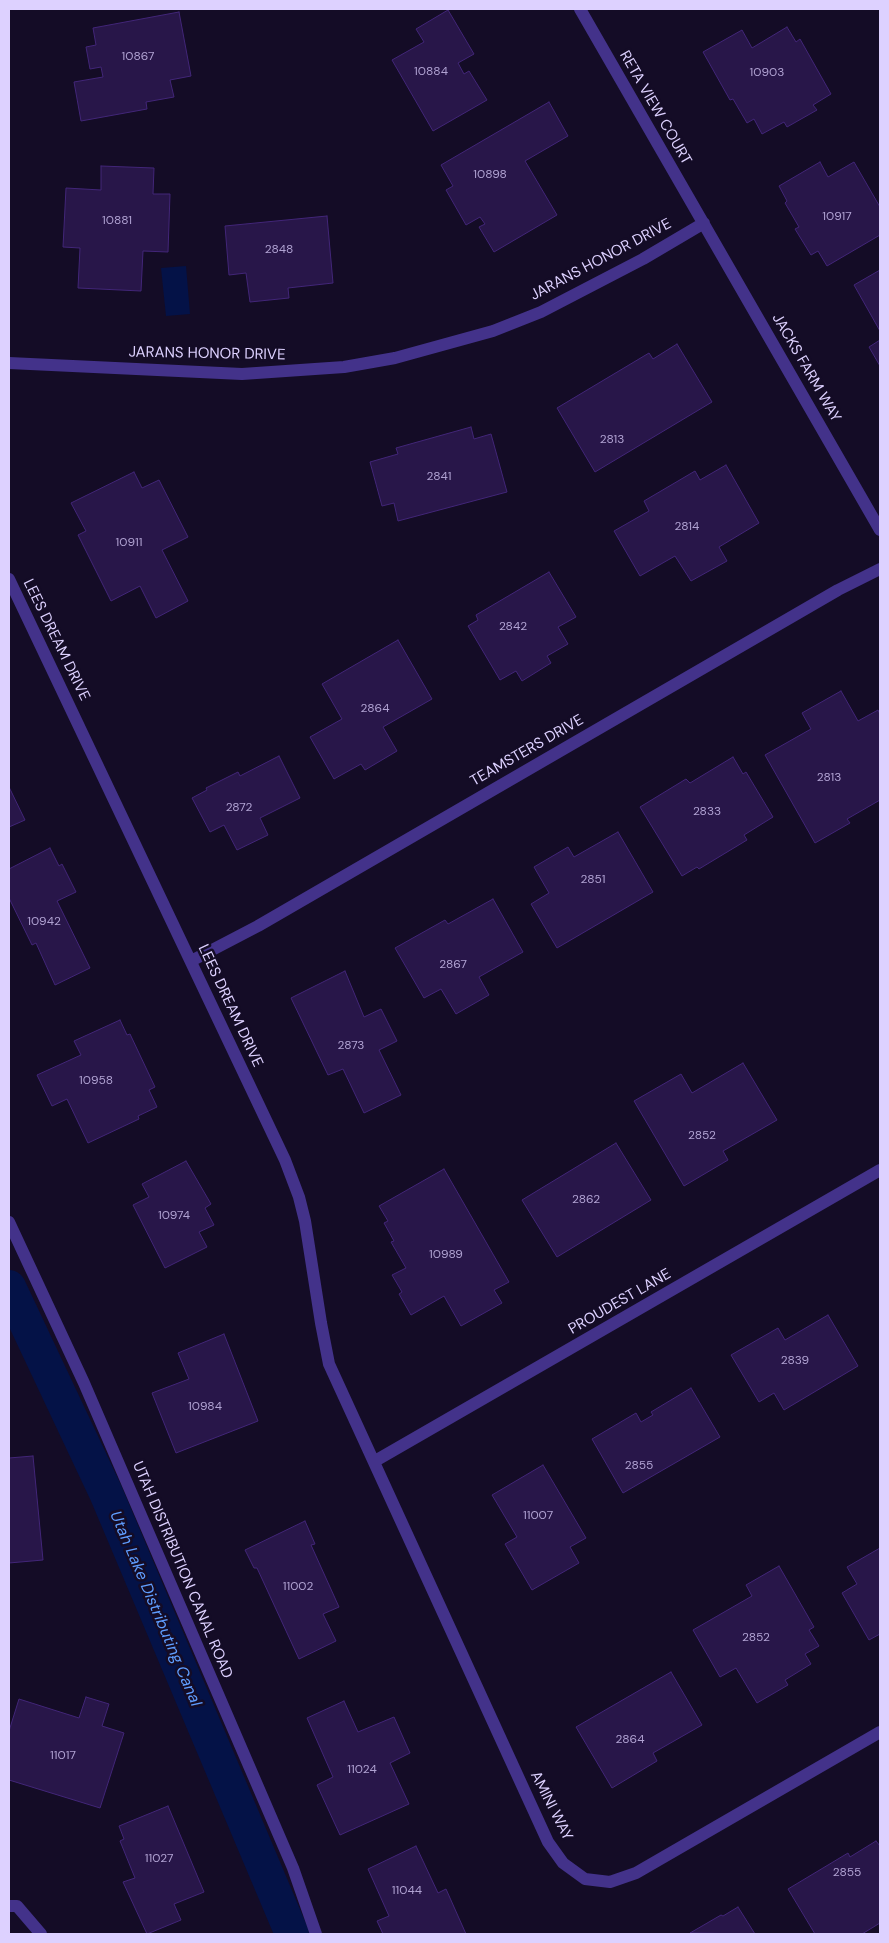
<!DOCTYPE html>
<html>
<head>
<meta charset="utf-8">
<style>
  body { margin:0 }
  #map { position:relative; width:889px; height:1943px; overflow:hidden; background:#140c26; font-family:"DM Sans",sans-serif }
  canvas { display:block }
  .frame { position:absolute; inset:0; border:10px solid #ddd1ff; pointer-events:none }
</style>
</head>
<body>
<div id="map">
<canvas width="889" height="1943"></canvas>
<div class="frame"></div>
</div>
<script>
const ctx = document.querySelector('canvas').getContext('2d');
ctx.lineJoin = 'round';
function fillPath(path, color) { ctx.fillStyle = color; ctx.fill(path, 'evenodd'); }
const toPath = rows => new Path2D(rows.map(r => 'M' + r).join(''));
function strokePath(path, color, width, dash) { ctx.strokeStyle = color; ctx.lineWidth = width; ctx.lineCap = dash ? 'butt' : 'round'; ctx.setLineDash(dash || []); ctx.stroke(path); }
function write(font, color, halo, rows, align = 'center') {
  ctx.font = font + ' "DM Sans",sans-serif'; ctx.lineWidth = 5; ctx.setLineDash([]); ctx.textBaseline = 'middle'; ctx.strokeStyle = halo; ctx.fillStyle = color; for (const [text, x, y, turn = 0] of rows) {
    ctx.save(); ctx.translate(x, y); ctx.rotate((+turn || 0) * Math.PI / 180); ctx.textAlign = isNaN(turn) ? turn : align; if (halo) ctx.strokeText(text, 0, 0); ctx.fillText(text, 0, 0); ctx.restore();
  }
}
fillPath(toPath([
  [186,266,190,314,166,316,161,268]
]), '#041247');
strokePath(toPath([
  [9,1287,106,1493,292,1934]
]), '#041247', 34);
const building = toPath([
  [448,10,474,54,458,63,464,74,469,71,487,100,433,131,392,60,424,42,416,29,448,10],
  [179,12,191,76,170,80,174,97,146,102,147,109,81,121,74,82,103,77,101,67,90,69,86,47,96,45,93,28,179,12],
  [787,27,796,42,800,39,831,94,813,105,817,110,787,127,784,122,762,134,754,119,747,123,733,99,730,100,703,52,742,30,752,48,787,27],
  [549,102,568,136,525,161,557,215,494,252,479,227,485,224,480,217,466,225,446,190,453,186,441,165,549,102],
  [820,162,828,177,854,162,880,207,880,235,827,266,818,251,811,255,795,229,799,227,785,203,787,201,779,186,820,162],
  [101,166,154,168,153,194,170,194,168,252,143,251,141,291,78,288,80,248,63,247,66,188,101,190,101,166],
  [327,216,333,283,288,288,289,298,250,302,246,273,229,275,225,226,327,216],
  [880,270,880,331,854,285,880,270],
  [880,340,880,366,869,347,880,340],
  [677,344,712,402,595,472,557,408,649,353,653,359,677,344],
  [471,427,474,439,491,434,507,492,398,521,394,503,382,506,370,462,398,454,396,448,471,427],
  [726,465,759,523,719,547,727,561,691,581,675,556,640,576,614,531,649,511,644,501,695,471,700,480,726,465],
  [134,472,142,488,159,480,188,537,162,550,188,601,156,618,140,586,111,601,78,535,86,531,71,503,134,472],
  [549,572,576,617,558,627,568,644,547,656,551,663,522,681,516,671,500,680,468,626,478,620,476,615,549,572],
  [398,640,432,699,383,727,397,751,365,770,361,764,334,779,310,737,342,719,322,684,398,640],
  [841,691,858,721,878,710,880,714,880,800,847,819,850,823,815,843,765,755,811,729,802,713,841,691],
  [279,756,300,798,260,818,268,835,237,850,224,825,210,832,192,798,207,790,206,788,238,772,240,776,279,756],
  [733,757,743,774,746,772,773,817,744,835,747,840,699,869,697,867,682,876,640,807,686,779,690,783,733,757],
  [9,787,25,820,9,827,9,787],
  [618,832,653,892,557,948,531,904,549,893,534,867,568,847,574,857,618,832],
  [50,848,59,866,62,864,76,892,57,901,90,968,55,985,36,943,32,945,9,898,9,869,50,848],
  [493,899,523,952,479,977,489,995,456,1014,441,989,424,998,395,948,445,920,448,924,493,899],
  [345,971,364,1017,381,1009,397,1041,379,1050,401,1095,364,1113,343,1069,328,1075,291,998,345,971],
  [120,1020,127,1035,130,1034,155,1087,149,1090,157,1107,138,1116,139,1119,88,1143,67,1099,52,1106,37,1075,81,1055,74,1041,120,1020],
  [743,1063,777,1120,723,1151,728,1160,684,1186,634,1101,681,1074,692,1093,743,1063],
  [616,1143,651,1200,557,1257,522,1200,616,1143],
  [186,1161,211,1204,205,1208,214,1225,199,1232,207,1247,165,1268,133,1205,149,1197,142,1184,186,1161],
  [444,1169,509,1282,494,1290,502,1303,461,1326,444,1296,411,1315,399,1294,402,1292,392,1275,406,1268,391,1242,394,1241,384,1223,388,1221,379,1206,444,1169],
  [828,1315,858,1366,784,1410,774,1393,759,1402,731,1355,778,1328,785,1340,828,1315],
  [224,1334,258,1421,176,1453,152,1393,189,1379,178,1353,224,1334],
  [691,1388,720,1437,623,1493,592,1439,636,1413,641,1422,653,1415,651,1412,691,1388],
  [33,1456,43,1560,9,1563,9,1458,33,1456],
  [543,1465,586,1538,570,1547,579,1563,532,1590,505,1544,517,1537,492,1495,543,1465],
  [305,1521,315,1544,311,1545,339,1607,323,1614,336,1641,299,1659,257,1568,254,1568,245,1550,305,1521],
  [880,1548,880,1634,869,1640,842,1593,857,1584,847,1567,880,1548],
  [779,1566,814,1627,809,1630,819,1646,805,1654,811,1664,785,1680,788,1685,757,1703,736,1668,720,1677,693,1630,752,1596,746,1585,779,1566],
  [671,1672,702,1725,653,1753,657,1761,612,1788,576,1727,671,1672],
  [86,1697,109,1704,102,1726,124,1733,100,1808,9,1780,9,1731,19,1699,79,1718,86,1697],
  [344,1701,358,1732,394,1717,410,1753,390,1763,409,1804,340,1835,317,1785,333,1777,307,1718,344,1701],
  [168,1806,204,1892,174,1904,181,1920,147,1934,123,1882,135,1878,120,1841,124,1839,119,1826,168,1806],
  [876,1841,880,1846,880,1923,862,1934,815,1934,788,1889,848,1853,850,1857,876,1841],
  [416,1846,438,1893,446,1889,466,1934,383,1934,377,1921,389,1916,368,1869,416,1846],
  [738,1907,755,1934,690,1933,721,1915,723,1916,738,1907]
]);
fillPath(building, '#281649');
strokePath(building, '#422678', 1);
strokePath(toPath([
  [9,1222,84,1383,293,1868,316,1934]
]), '#43328a', 12);
strokePath(toPath([
  [580,9,880,530],
  [9,363,242,374,344,367,395,358,493,331,541,312,643,259,704,223],
  [9,579,285,1160,299,1197,305,1221,321,1323,329,1364,548,1842,563,1863,585,1879,610,1882,636,1873,880,1732],
  [191,961,258,926,838,590,880,569],
  [375,1461,880,1170],
  [9,1906,17,1906,41,1934]
]), '#43328a', 12);
write('12px', '#b0a2d2', null, [
  ["10867",138,57],
  ["10884",431,72],
  ["10903",767,73],
  ["10898",490,175],
  ["10917",837,217],
  ["10881",117,221],
  ["2848",279,250],
  ["2813",612,440],
  ["2841",439,477],
  ["2814",687,527],
  ["10911",129,543],
  ["2842",513,627],
  ["2864",375,709],
  ["2813",829,778],
  ["2872",239,808],
  ["2833",707,812],
  ["2851",593,880],
  ["10942",44,922],
  ["2867",453,965],
  ["2873",351,1046],
  ["10958",96,1081],
  ["2852",702,1136],
  ["2862",586,1200],
  ["10974",174,1216],
  ["10989",446,1255],
  ["2839",795,1361],
  ["10984",205,1407],
  ["2855",639,1466],
  ["11007",538,1516],
  ["11002",298,1587],
  ["2852",756,1638],
  ["2864",630,1740],
  ["11017",63,1756],
  ["11024",362,1770],
  ["11027",159,1859],
  ["2855",847,1873],
  ["11044",407,1891]
]);
write('15px', '#ddd1ff', '#140c26', [
  ["RETA VIEW COURT",655,108,60],
  ["JARANS HONOR DRIVE",601,260,-28],
  ["JARANS HONOR DRIVE",207,354,1],
  ["JACKS FARM WAY",806,368,60],
  ["LEES DREAM DRIVE",56,640,64],
  ["TEAMSTERS DRIVE",527,751,-30],
  ["LEES DREAM DRIVE",230,1006,65],
  ["PROUDEST LANE",620,1302,-30],
  ["UTAH DISTRIBUTION CANAL ROAD",182,1570,67],
  ["AMINI WAY",551,1806,63]
]);
write('italic 16px', '#5f9dff', '#140c26', [
  ["Utah Lake Distributing Canal",155,1609,67]
]);
</script>
</body>
</html>
